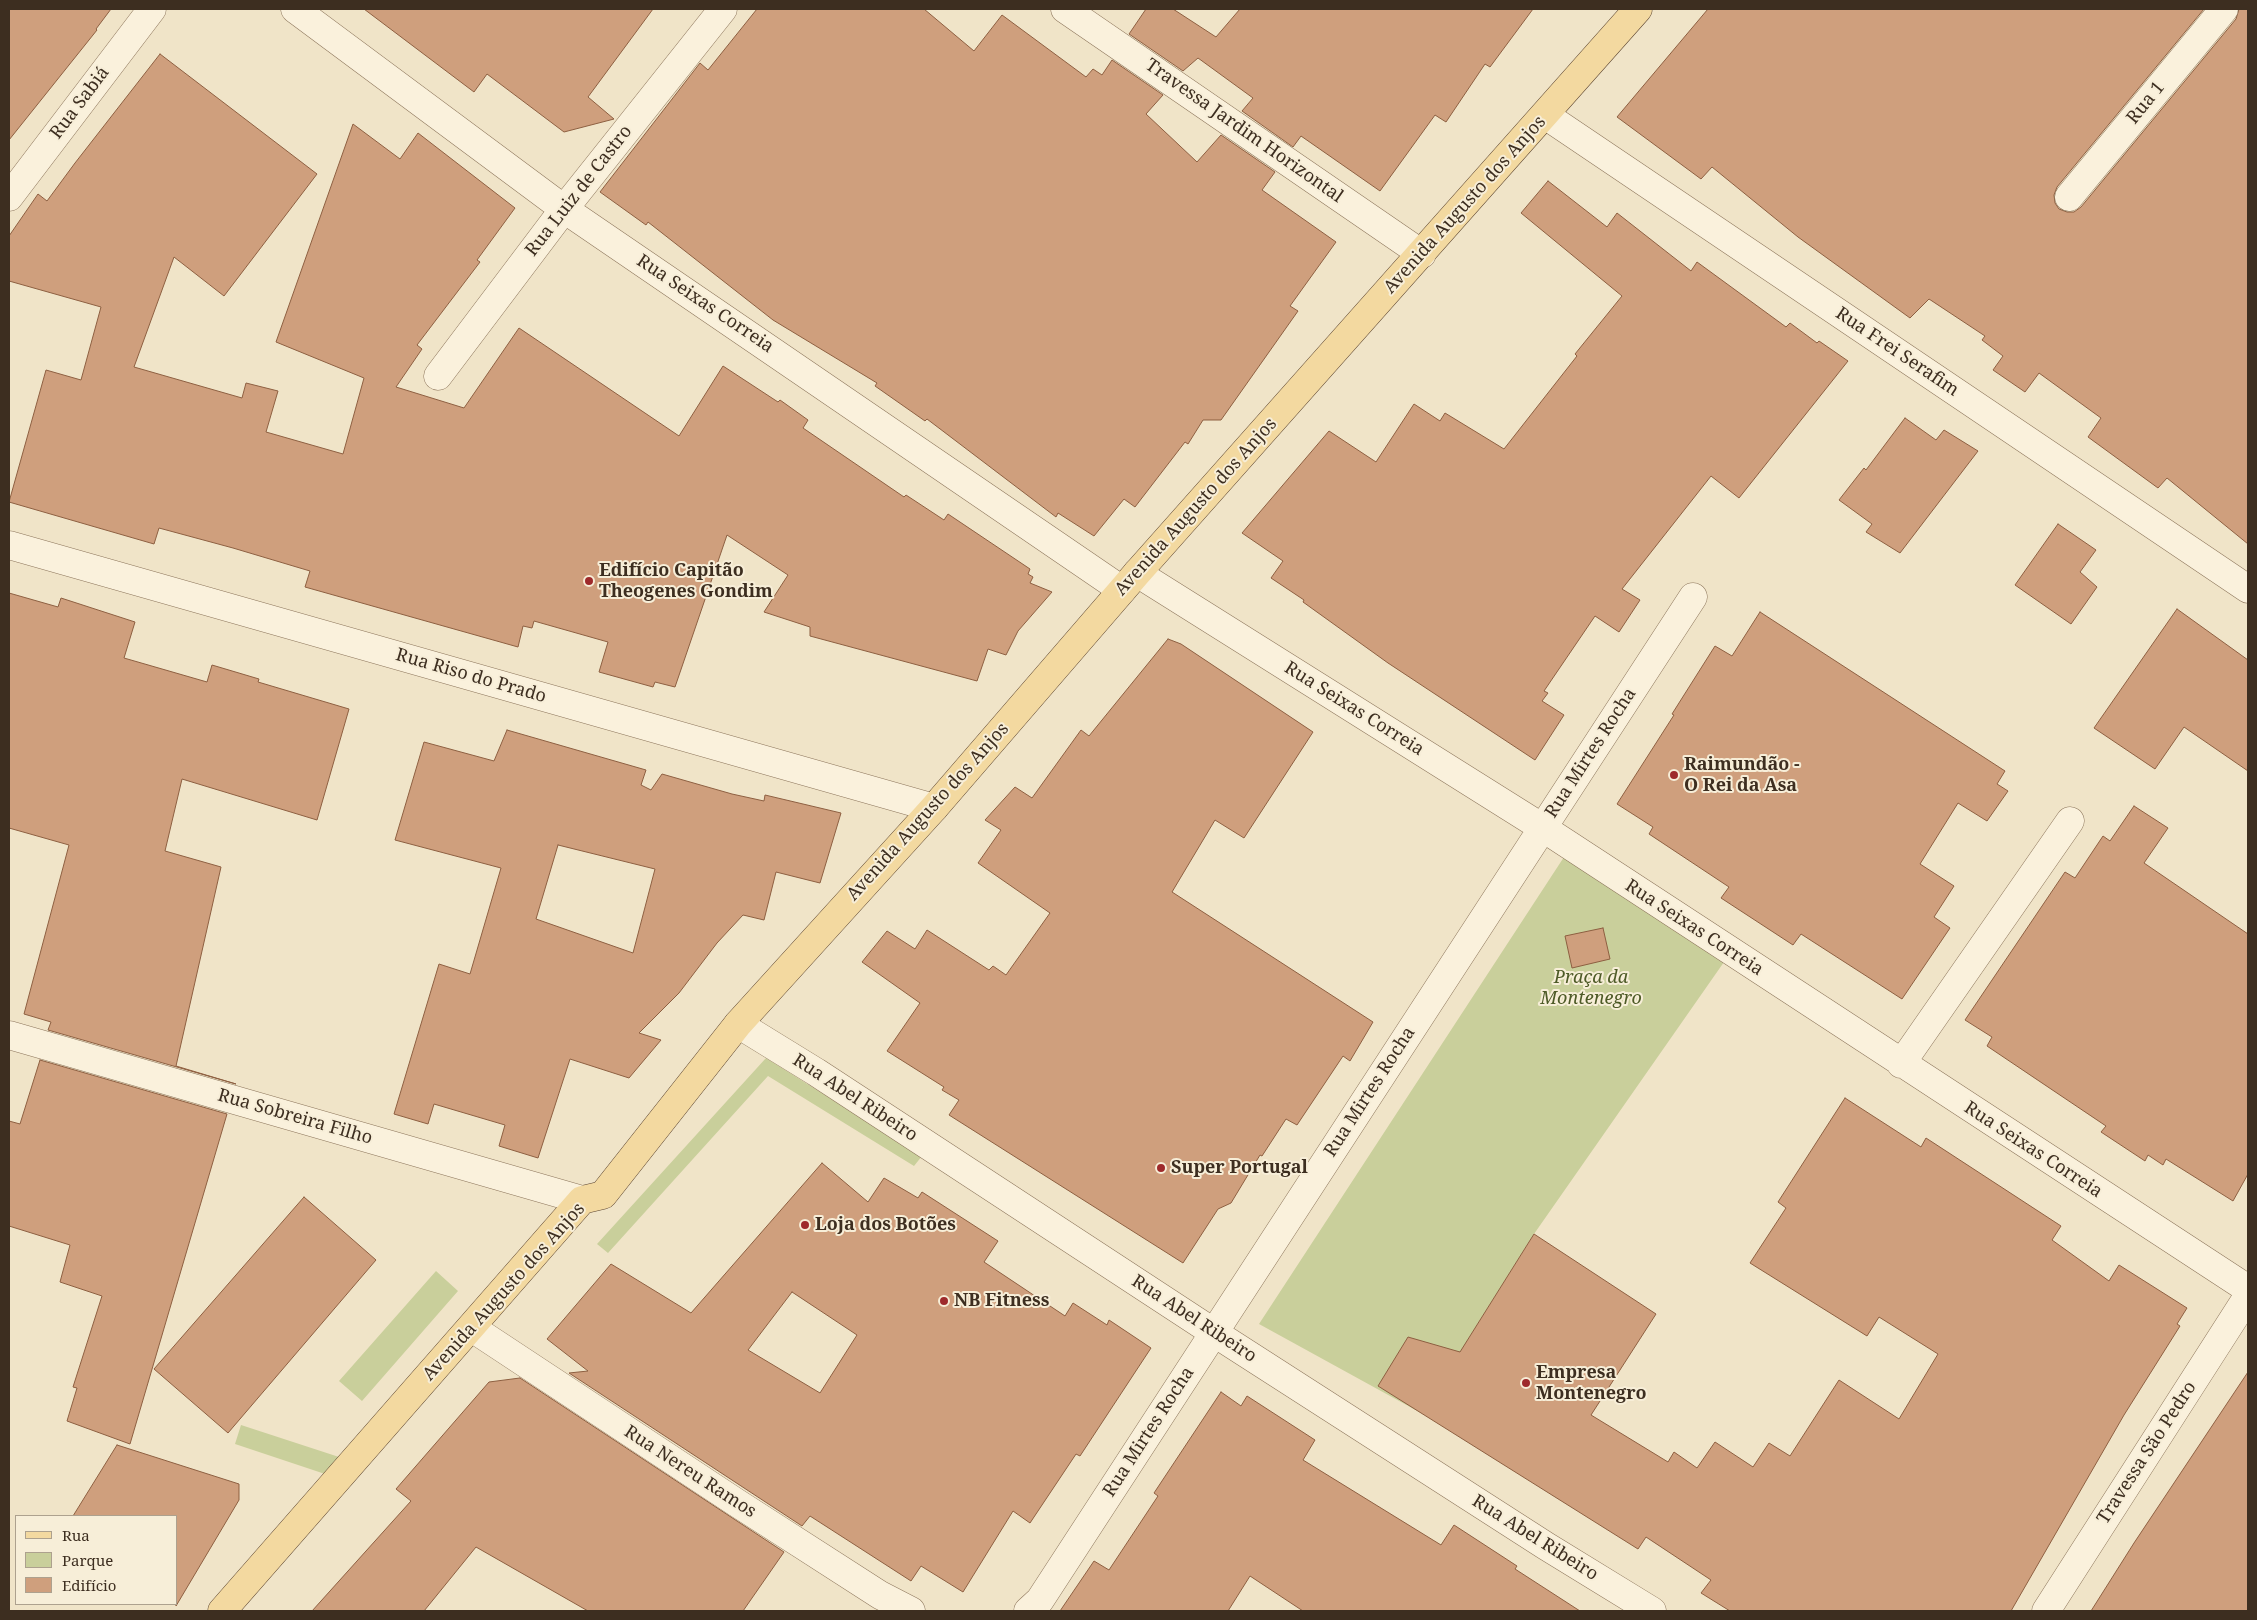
<!DOCTYPE html>
<html>
<head>
<meta charset="utf-8">
<style>
  body { margin:0 }
  #map { position:relative; width:2257px; height:1620px; overflow:hidden; background:#f0e4c8; font-family:"Noto Serif",serif }
  canvas { display:block }
  .frame { position:absolute; inset:0; border:10px solid #3d2e20; pointer-events:none }
  .legend { position:absolute; left:15px; top:1515px; width:162px; height:90px; box-sizing:border-box; background:#f7eed8; border:1px solid #ada18e; margin:0; padding:6px 9px; list-style:none; font-size:15px; color:#3d2e20 }
  .legend li { display:flex; align-items:center; gap:10px; height:25px }
  .legend b { width:25px; border:1px solid #ada18e }
</style>
</head>
<body>
<div id="map">
<canvas width="2257" height="1620"></canvas>
<div class="frame"></div>
<ul class="legend">
<li><b style="height:6px;background:#f3d9a0"></b>Rua</li>
<li><b style="height:14px;background:#c9cf9b"></b>Parque</li>
<li><b style="height:14px;background:#cf9f7d"></b>Edifício</li>
</ul>
</div>
<script>
const ctx = document.querySelector('canvas').getContext('2d');
ctx.lineJoin = 'round';
function fillPath(path, color) { ctx.fillStyle = color; ctx.fill(path, 'evenodd'); }
const toPath = rows => new Path2D(rows.map(r => 'M' + r).join(''));
function strokePath(path, color, width, dash) { ctx.strokeStyle = color; ctx.lineWidth = width; ctx.lineCap = dash ? 'butt' : 'round'; ctx.setLineDash(dash || []); ctx.stroke(path); }
function write(font, color, halo, rows, align = 'center') {
  ctx.font = font + ' "Noto Serif",serif'; ctx.lineWidth = 4; ctx.setLineDash([]); ctx.textBaseline = 'middle'; ctx.strokeStyle = halo; ctx.fillStyle = color; for (const [text, x, y, turn = 0] of rows) {
    ctx.save(); ctx.translate(x, y); ctx.rotate((+turn || 0) * Math.PI / 180); ctx.textAlign = isNaN(turn) ? turn : align; if (halo) ctx.strokeText(text, 0, 0); ctx.fillText(text, 0, 0); ctx.restore();
  }
}
fillPath(toPath([
  [1564,857,1724,962,1534,1234,1469,1338,1465,1353,1460,1352,1421,1413,1259,1324],
  [766,1058,922,1156,914,1166,768,1076,608,1253,597,1244],
  [436,1271,458,1291,362,1401,339,1381],
  [241,1425,339,1457,325,1474,235,1444]
]), '#c9cf9b');
const building = toPath([
  [9,9,111,9,96,29,97,30,9,140,9,9],
  [364,9,653,9,588,97,614,119,564,132,487,74,474,92,364,9],
  [757,9,924,9,974,51,1002,15,1086,77,1093,69,1102,75,1112,60,1163,95,1146,114,1197,162,1221,135,1275,172,1262,190,1336,242,1290,306,1298,311,1221,420,1203,420,1188,444,1185,442,1135,507,1124,499,1094,536,1058,513,1056,517,927,419,925,421,875,386,877,383,773,320,648,222,646,225,600,192,700,63,708,70,757,9],
  [1146,9,1173,9,1216,37,1240,9,1533,9,1490,67,1485,64,1446,122,1435,115,1380,191,1301,136,1293,147,1242,111,1253,98,1198,58,1183,71,1129,34,1146,9],
  [1708,9,2204,9,2057,187,2054,195,2055,203,2059,209,2067,212,2074,212,2081,207,2236,19,2239,9,2248,9,2248,544,2167,478,2158,488,2088,437,2101,418,2039,373,2025,392,1993,370,2003,356,1982,340,1985,336,1929,299,1910,318,1798,237,1712,167,1701,179,1617,117,1708,9],
  [160,54,317,174,224,296,174,257,134,367,242,398,246,383,278,391,266,432,343,454,364,378,276,342,353,124,400,159,418,133,515,208,477,260,480,262,417,345,422,349,396,387,464,408,519,328,679,436,723,366,778,402,780,400,808,420,803,428,904,497,906,495,944,520,948,514,1030,569,1028,574,1033,577,1030,583,1052,592,1018,631,1006,655,988,649,977,681,810,636,810,627,764,612,788,575,727,535,675,687,655,682,653,687,599,672,608,642,534,621,532,628,523,626,518,647,305,587,310,571,233,548,159,528,154,544,9,502,46,370,81,380,101,307,9,281,9,236,38,194,47,201,75,163,160,54],
  [1548,181,1607,227,1617,213,1691,271,1697,262,1786,327,1790,323,1817,343,1819,341,1848,361,1739,498,1711,476,1622,589,1640,600,1619,632,1595,616,1544,691,1548,693,1542,701,1564,715,1535,760,1388,663,1303,602,1304,600,1271,578,1283,561,1242,533,1329,431,1376,462,1414,404,1440,421,1445,413,1504,449,1577,356,1575,354,1622,296,1521,213,1548,181],
  [1905,418,1936,440,1944,430,1978,451,1900,553,1866,532,1872,524,1839,500,1864,468,1866,470,1905,418],
  [2058,524,2096,550,2080,572,2097,587,2071,624,2015,585,2058,524],
  [9,593,58,607,61,598,135,622,124,658,207,682,212,665,259,679,258,682,349,709,317,820,182,779,165,851,221,867,176,1066,236,1084,48,1030,51,1022,24,1014,69,845,9,828,9,593],
  [2177,609,2248,660,2248,771,2184,727,2155,769,2094,728,2177,609],
  [1760,612,2005,771,1997,784,2008,791,1987,821,1958,803,1920,864,1954,886,1934,917,1950,928,1902,999,1801,934,1793,945,1721,898,1729,887,1649,834,1653,827,1617,804,1674,715,1672,714,1715,646,1732,656,1760,612],
  [1168,639,1181,644,1313,732,1244,838,1215,820,1172,892,1373,1022,1350,1061,1343,1056,1297,1125,1286,1119,1262,1156,1260,1155,1231,1203,1218,1209,1183,1263,949,1115,959,1100,942,1090,944,1087,887,1051,920,1003,862,962,887,931,915,949,927,930,989,970,993,966,1006,975,1050,913,978,863,1001,830,985,820,1015,787,1032,798,1081,730,1089,736,1168,639],
  [507,730,646,770,641,785,651,790,662,774,732,794,764,801,765,795,841,813,820,883,776,872,764,920,743,915,717,943,679,993,639,1033,661,1040,629,1078,570,1059,538,1158,499,1146,505,1125,434,1104,428,1124,394,1114,439,964,470,974,501,868,395,840,424,742,494,761,507,730],
  [558,845,655,869,633,953,536,919,558,845],
  [2134,806,2168,828,2144,863,2248,934,2248,1174,2233,1201,2166,1159,2163,1165,2148,1155,2145,1161,2101,1132,2106,1126,1987,1046,1992,1037,1965,1020,2065,872,2075,878,2103,836,2110,841,2134,806],
  [1603,928,1610,959,1572,968,1565,936,1603,928],
  [40,1060,227,1114,130,1444,67,1421,77,1388,73,1387,102,1296,60,1282,70,1245,9,1226,9,1121,20,1124,40,1060],
  [1845,1098,1921,1147,1926,1138,2061,1226,2052,1240,2109,1281,2119,1265,2187,1308,2177,1324,2180,1326,2124,1415,2011,1611,1730,1611,1701,1593,1711,1580,1646,1537,1638,1549,1378,1386,1408,1337,1460,1352,1534,1234,1656,1314,1591,1415,1668,1462,1674,1452,1697,1468,1715,1442,1753,1467,1769,1443,1790,1456,1839,1380,1899,1419,1938,1354,1879,1317,1867,1336,1750,1263,1786,1208,1778,1202,1845,1098],
  [822,1163,868,1202,884,1178,918,1198,922,1192,998,1241,984,1262,1065,1316,1073,1303,1107,1325,1109,1320,1151,1348,1080,1456,1076,1454,1030,1523,1013,1511,963,1592,921,1566,911,1581,810,1516,802,1526,569,1373,588,1371,547,1339,611,1264,691,1313,822,1163],
  [792,1292,857,1335,820,1393,748,1350,792,1292],
  [304,1197,376,1260,228,1433,154,1369,304,1197],
  [2248,1372,2248,1611,2091,1611,2134,1543,2248,1372],
  [520,1378,784,1552,743,1611,588,1611,476,1547,424,1611,312,1611,411,1501,396,1489,489,1382,520,1378],
  [1221,1392,1241,1406,1247,1396,1315,1440,1303,1460,1441,1545,1454,1525,1517,1566,1515,1569,1580,1611,1303,1611,1250,1576,1228,1611,1060,1611,1094,1561,1109,1570,1158,1496,1154,1493,1221,1392],
  [117,1445,239,1484,239,1500,176,1606,176,1516,73,1516,117,1445]
]);
fillPath(building, '#cf9f7d');
strokePath(building, '#8d5f41', 1);
const minor = toPath([
  [295,9,564,209,1122,590],
  [1065,9,1422,254],
  [1545,115,2248,589],
  [9,197,152,9],
  [2069,197,2224,9],
  [438,376,564,209,723,9],
  [9,545,934,808],
  [1137,573,1543,828,2248,1289],
  [738,1024,816,1072,1213,1332,1546,1546,1652,1611],
  [9,1035,582,1200],
  [1901,1064,2070,821],
  [472,1328,737,1503,880,1595,911,1611],
  [1028,1611,1040,1600,1693,597],
  [2046,1611,2248,1296]
]);
const primary = toPath([
  [222,1611,582,1200,603,1195,738,1024,934,808,1137,573,1638,9]
]);
strokePath(minor, '#8d765c', 29);
strokePath(primary, '#5b4430', 29);
strokePath(minor, '#faf1dc', 28);
strokePath(primary, '#f3d9a0', 28);
for (const [x, y, r, color] of [
  [589,581,5,"#9e2a2b"],
  [1674,775,5,"#9e2a2b"],
  [1161,1168,5,"#9e2a2b"],
  [805,1225,5,"#9e2a2b"],
  [944,1301,5,"#9e2a2b"],
  [1526,1383,5,"#9e2a2b"]
]) { const dot = new Path2D(); dot.arc(x, y, r, 0, 2 * Math.PI); ctx.fillStyle = color; ctx.fill(dot); strokePath(dot, '#f7eed8', 2); }
write('18px', '#3d2e20', '#f7eed8', [
  ["Rua Sabiá",80,103,-53],
  ["Rua 1",2146,103,-51],
  ["Travessa Jardim Horizontal",1244,131,35],
  ["Rua Luiz de Castro",579,191,-52],
  ["Avenida Augusto dos Anjos",1465,205,-48],
  ["Rua Seixas Correia",705,304,34],
  ["Rua Frei Serafim",1897,352,34],
  ["Avenida Augusto dos Anjos",1196,507,-48],
  ["Rua Riso do Prado",471,676,16],
  ["Rua Seixas Correia",1354,709,32],
  ["Rua Mirtes Rocha",1591,753,-57],
  ["Avenida Augusto dos Anjos",928,812,-48],
  ["Rua Seixas Correia",1694,928,33],
  ["Rua Mirtes Rocha",1370,1092,-57],
  ["Rua Abel Ribeiro",855,1098,33],
  ["Rua Sobreira Filho",295,1117,16],
  ["Rua Seixas Correia",2033,1150,33],
  ["Avenida Augusto dos Anjos",504,1292,-48],
  ["Rua Abel Ribeiro",1194,1319,33],
  ["Rua Mirtes Rocha",1149,1432,-57],
  ["Travessa São Pedro",2147,1453,-57],
  ["Rua Nereu Ramos",690,1472,33],
  ["Rua Abel Ribeiro",1535,1538,32]
]);
write('bold 18px', '#3d2e20', '#f7eed8', [
  ["Edifício Capitão",599,571],
  ["Theogenes Gondim",599,592],
  ["Raimundão -",1684,765],
  ["O Rei da Asa",1684,786],
  ["Super Portugal",1171,1168],
  ["Loja dos Botões",815,1225],
  ["NB Fitness",954,1301],
  ["Empresa",1536,1373],
  ["Montenegro",1536,1394]
], 'left');
write('italic 18px', '#4d5a26', '#f7eed8', [
  ["Praça da",1591,978],
  ["Montenegro",1591,999]
]);
</script>
</body>
</html>
